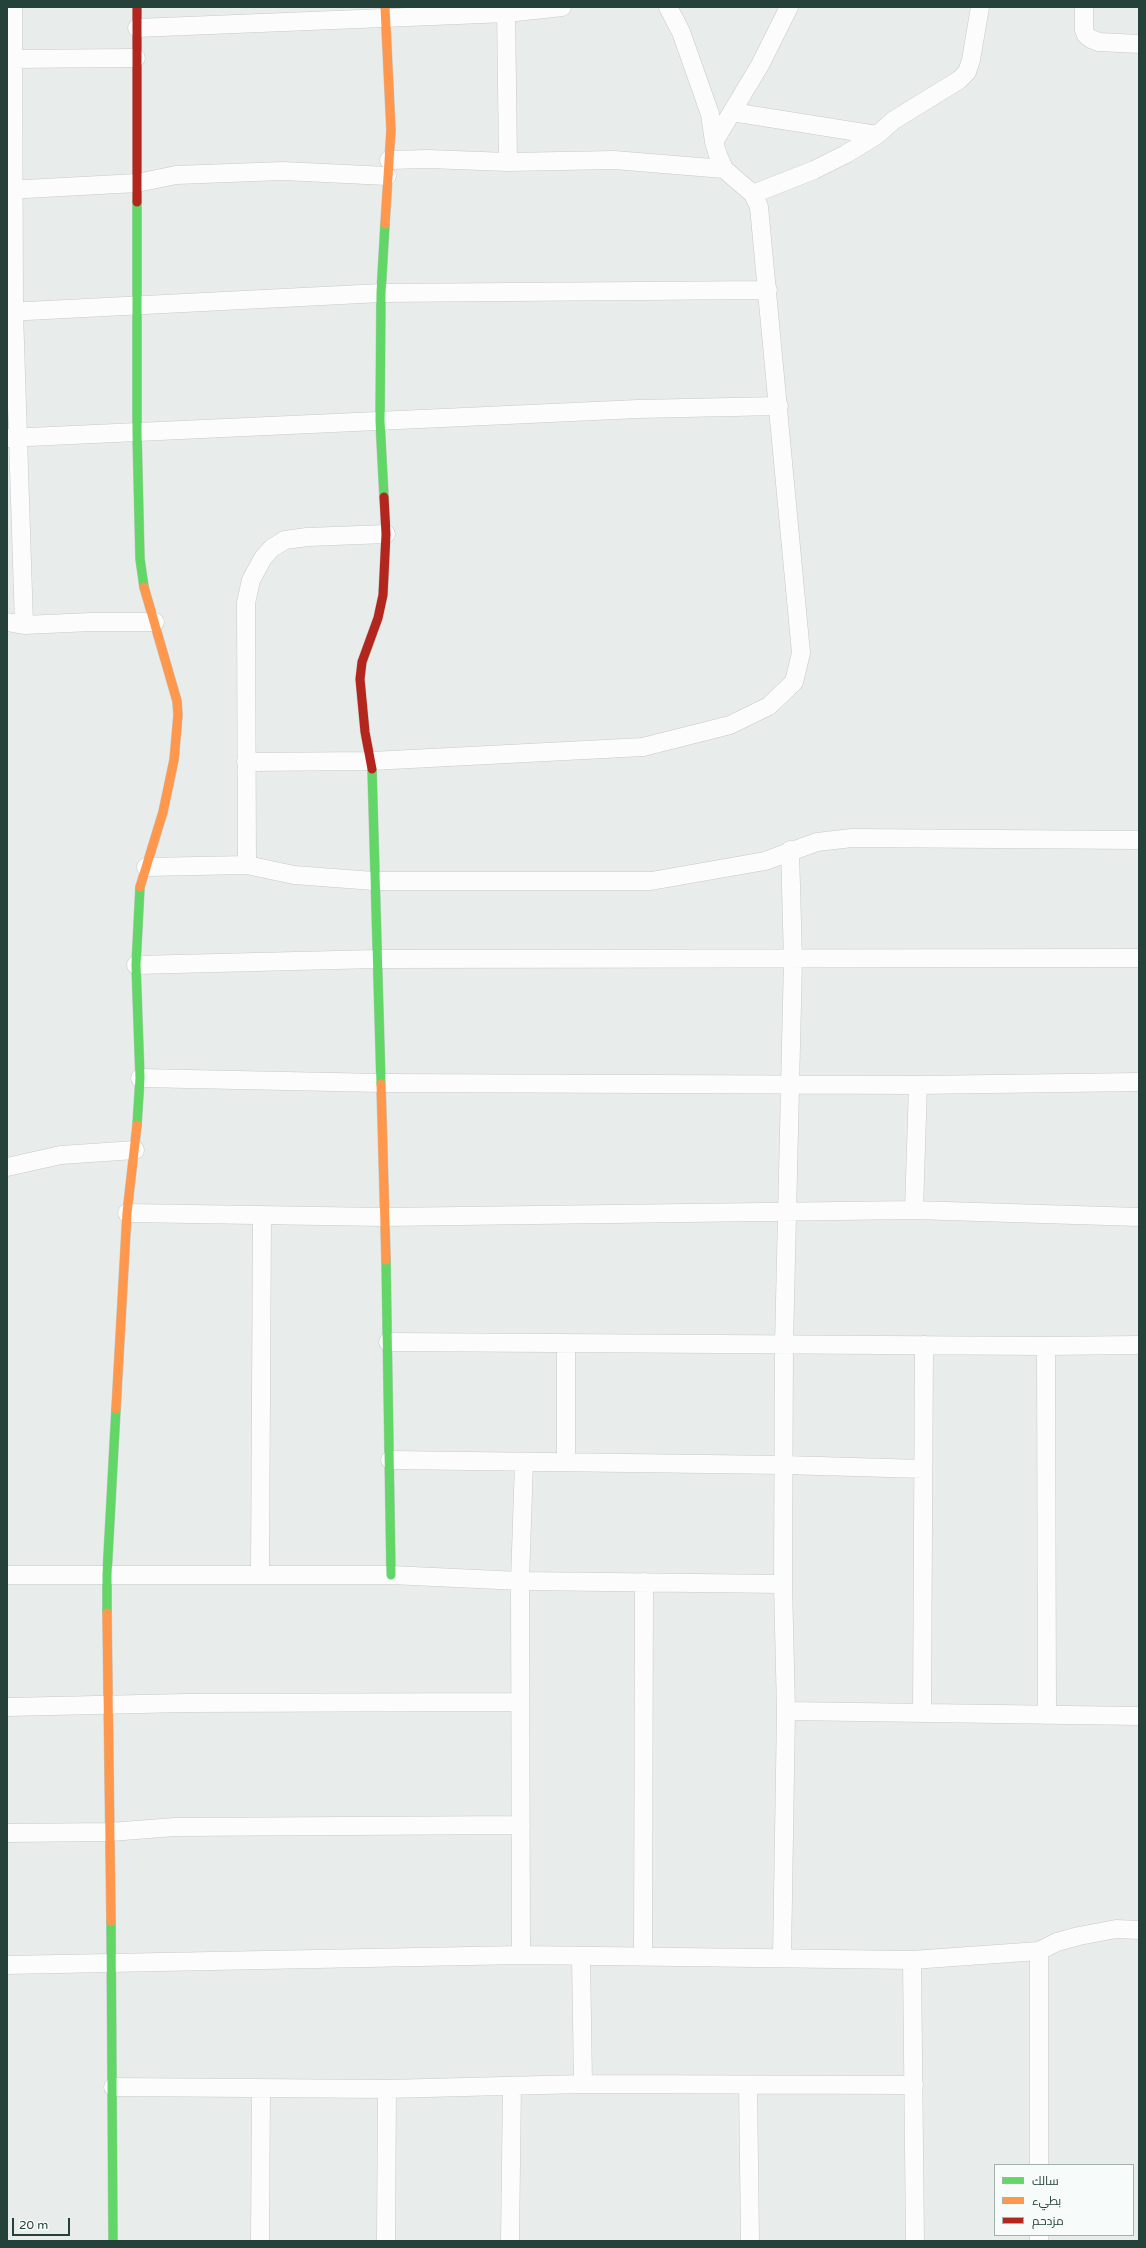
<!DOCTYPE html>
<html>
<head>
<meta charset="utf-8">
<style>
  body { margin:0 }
  #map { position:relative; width:1146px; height:2248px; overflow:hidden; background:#e8edeb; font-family:"Varela Round",Cairo,sans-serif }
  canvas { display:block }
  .frame { position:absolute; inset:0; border:8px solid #24423a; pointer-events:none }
  .legend { position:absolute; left:994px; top:2164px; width:140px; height:72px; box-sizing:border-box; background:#f7fbf9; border:1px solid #a3b1ad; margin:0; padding:5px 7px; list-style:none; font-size:12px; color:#24423a }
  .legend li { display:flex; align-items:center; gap:8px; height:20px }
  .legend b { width:20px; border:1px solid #a3b1ad }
  .scale { position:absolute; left:12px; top:2218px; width:58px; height:18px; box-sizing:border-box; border:2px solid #24423a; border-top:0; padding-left:5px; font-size:12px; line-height:14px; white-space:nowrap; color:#24423a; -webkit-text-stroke:3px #f7fbf9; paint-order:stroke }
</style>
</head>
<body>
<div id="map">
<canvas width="1146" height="2248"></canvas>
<div class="frame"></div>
<ul class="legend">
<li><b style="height:5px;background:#63d668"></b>سالك</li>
<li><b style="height:5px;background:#ff974d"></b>بطيء</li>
<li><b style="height:5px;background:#b3261e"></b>مزدحم</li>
</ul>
<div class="scale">20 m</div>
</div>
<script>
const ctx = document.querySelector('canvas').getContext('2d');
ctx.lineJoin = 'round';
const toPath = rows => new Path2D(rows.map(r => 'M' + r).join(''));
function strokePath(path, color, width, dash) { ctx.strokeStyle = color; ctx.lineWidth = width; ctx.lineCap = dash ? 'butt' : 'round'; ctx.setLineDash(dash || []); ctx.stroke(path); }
const street = toPath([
  [13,7,14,312,24,625],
  [506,7,508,162],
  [1084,7,1084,30,1086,35,1091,39,1099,42,1139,44],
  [137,28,507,13,562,7],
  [7,59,136,58],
  [732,112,877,135],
  [714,142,760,65,789,7],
  [389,160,428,159,508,162,614,160,724,169],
  [7,190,137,183,176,175,283,171,387,176],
  [753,194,814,170,846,154,877,135,894,120,959,80,967,72,971,60,980,7],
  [7,312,381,293,768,290],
  [7,438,638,409,779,406],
  [7,622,24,625,91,622,155,622],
  [246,762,372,761,643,747,730,725,769,706,794,682,801,653,759,207,753,194,724,169,718,155,714,142,710,114,681,32,668,7],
  [247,865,246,603,251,580,263,558,272,548,285,540,307,537,386,534],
  [146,867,247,865,294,875,374,881,651,881,765,861,817,842,852,838,1139,840],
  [136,965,377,959,1139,958],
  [140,1078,382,1083,918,1085,1139,1082],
  [7,1167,61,1155,135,1150],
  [914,1210,918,1085],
  [127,1213,384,1217,914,1210,1139,1217],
  [388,1342,1046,1346,1139,1345],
  [1046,1346,1047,1715],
  [390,1460,784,1465,923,1469],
  [566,1462,566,1343],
  [260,1573,262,1215],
  [7,1575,391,1575,520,1581,783,1584],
  [7,1707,186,1703,520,1702],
  [786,1711,1139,1716],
  [922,1713,924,1345],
  [7,1833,110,1832,175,1827,521,1825],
  [1039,1951,1039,2165],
  [521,1955,520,1581,524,1462],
  [581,1956,583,2084],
  [643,1957,644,1582],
  [782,1958,786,1711,783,1584,784,1344,793,960,790,850],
  [912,1960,915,2241],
  [7,1965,521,1955,912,1960,1039,1951,1057,1942,1079,1936,1116,1929,1139,1930],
  [748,2085,750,2241],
  [113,2087,387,2089,583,2084,914,2085],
  [1039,2235,1039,2241],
  [260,2241,261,2089],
  [386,2241,387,2089],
  [510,2241,512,2087]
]);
const fast = toPath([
  [137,202,137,433,140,559,144,587],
  [384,497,380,421,381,293,385,224],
  [372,769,381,1084],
  [137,1125,140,1078,136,965,140,887],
  [386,1260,391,1575],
  [107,1613,107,1574,116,1409],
  [111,1921,113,2241]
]);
const slow = toPath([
  [385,7,391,130,385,224],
  [140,887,163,812,174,760,178,715,177,701,144,587],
  [381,1084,386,1260],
  [116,1409,127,1213,137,1125],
  [107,1613,111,1921]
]);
const jam = toPath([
  [137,7,137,202],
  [372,769,365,732,360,679,362,662,378,618,383,595,386,534,384,497]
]);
strokePath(street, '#c5cac8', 19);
strokePath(fast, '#c3cbc8', 10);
strokePath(slow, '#c3cbc8', 10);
strokePath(jam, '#c3cbc8', 10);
strokePath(street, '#fcfcfc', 18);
strokePath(fast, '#63d668', 9);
strokePath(slow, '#ff974d', 9);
strokePath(jam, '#b3261e', 9);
</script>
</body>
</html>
